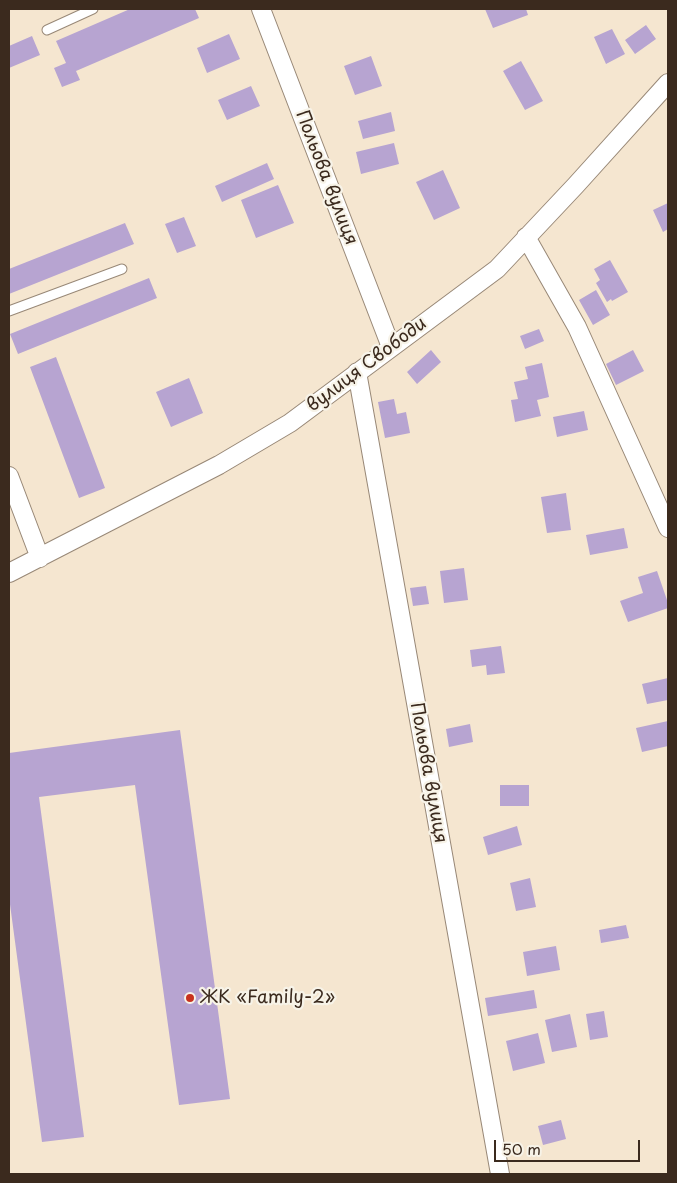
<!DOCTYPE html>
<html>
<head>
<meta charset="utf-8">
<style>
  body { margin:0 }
  #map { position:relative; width:677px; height:1183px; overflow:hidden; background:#f5e6d0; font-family:"Playpen Sans",sans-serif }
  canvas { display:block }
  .frame { position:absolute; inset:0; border:10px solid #3b2a1e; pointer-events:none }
  .scale { position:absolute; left:494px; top:1140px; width:146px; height:22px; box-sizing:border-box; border:2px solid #3b2a1e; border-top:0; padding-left:6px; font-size:15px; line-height:18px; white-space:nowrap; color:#3b2a1e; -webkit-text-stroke:4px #f7f3e8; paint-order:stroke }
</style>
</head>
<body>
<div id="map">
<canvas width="677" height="1183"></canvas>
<div class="frame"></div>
<div class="scale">50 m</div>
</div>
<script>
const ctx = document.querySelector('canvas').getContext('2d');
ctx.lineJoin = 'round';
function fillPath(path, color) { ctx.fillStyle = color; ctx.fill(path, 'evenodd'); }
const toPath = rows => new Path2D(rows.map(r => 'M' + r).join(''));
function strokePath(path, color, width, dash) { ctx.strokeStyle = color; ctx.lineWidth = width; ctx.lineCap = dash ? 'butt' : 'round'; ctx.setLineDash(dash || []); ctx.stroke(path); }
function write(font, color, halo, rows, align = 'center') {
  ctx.font = font + ' "Playpen Sans",sans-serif'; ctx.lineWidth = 4.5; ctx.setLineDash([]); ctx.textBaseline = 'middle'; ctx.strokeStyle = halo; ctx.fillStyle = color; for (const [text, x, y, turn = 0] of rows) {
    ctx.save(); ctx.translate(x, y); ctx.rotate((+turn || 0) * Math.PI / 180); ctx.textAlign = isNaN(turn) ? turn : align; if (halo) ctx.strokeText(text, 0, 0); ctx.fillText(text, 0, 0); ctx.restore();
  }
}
fillPath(toPath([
  [130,9,195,9,199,18,76,71,80,80,62,87,54,68,66,63,56,41],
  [485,9,526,9,528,15,493,28],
  [646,25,656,39,635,54,625,40],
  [612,29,625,54,606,64,594,37],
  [229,34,240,59,207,73,197,48],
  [32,36,40,55,9,68,9,46],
  [371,56,382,86,355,95,344,66],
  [521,61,543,101,525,110,503,71],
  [251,86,260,106,227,120,218,100],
  [391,112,395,131,363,139,358,121],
  [394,143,399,164,361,174,356,152],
  [267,163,274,179,222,202,215,186],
  [443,170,460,208,434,220,416,182],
  [278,185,294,223,256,238,241,200],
  [668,203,668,229,663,232,653,210],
  [184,217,196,246,177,253,165,224],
  [125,223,134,244,9,294,9,269],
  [610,260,628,292,612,301,611,299,607,302,596,283,600,280,594,269],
  [149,278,157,298,18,354,10,334],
  [596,290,610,315,593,325,579,300],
  [539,329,544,341,525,349,520,336],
  [431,350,441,362,417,384,407,372],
  [633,350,644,371,616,385,606,364],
  [56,357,105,488,79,498,30,367],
  [542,363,549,397,537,400,541,416,515,422,511,400,518,399,514,382,528,379,525,367],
  [189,378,203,413,171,427,156,392],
  [394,399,397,414,406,412,410,433,385,438,378,402],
  [584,411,588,430,557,437,553,417],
  [566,493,571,530,547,533,541,497],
  [624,528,628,548,590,555,586,535],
  [464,568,468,600,444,603,440,571],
  [657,571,668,603,668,608,628,622,620,601,643,593,638,577],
  [426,586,429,604,413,606,410,588],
  [501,646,505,673,487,675,486,665,472,667,470,650],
  [668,678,668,700,647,704,642,684],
  [668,721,668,746,642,752,636,728],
  [470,724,473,742,449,747,446,729],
  [180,730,230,1099,179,1105,135,785,39,797,84,1137,42,1142,9,897,9,753],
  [500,785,529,785,529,806,500,806],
  [517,826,522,845,488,855,483,837],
  [530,878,536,907,516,911,510,883],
  [626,925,629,938,601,943,599,930],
  [556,946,560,970,527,976,523,952],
  [534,990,537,1008,488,1016,485,998],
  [604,1011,608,1037,590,1040,586,1014],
  [570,1014,577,1047,552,1052,545,1020],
  [538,1033,545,1063,513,1071,506,1041],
  [561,1120,566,1139,543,1145,538,1126]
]), '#b7a4d1');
const service = toPath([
  [47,30,93,9],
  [9,311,122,269]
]);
const minor = toPath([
  [261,9,391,347],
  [526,237,577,327,668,528],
  [357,372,500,1174],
  [9,476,40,558],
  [9,573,219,465,290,423,450,304,497,269,576,185,668,83]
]);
strokePath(service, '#988877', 11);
strokePath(minor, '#988877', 20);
strokePath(service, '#fff', 9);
strokePath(minor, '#fff', 18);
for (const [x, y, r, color] of [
  [190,998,5,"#c8321e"]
]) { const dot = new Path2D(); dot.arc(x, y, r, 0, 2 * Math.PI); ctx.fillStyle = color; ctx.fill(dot); strokePath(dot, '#f7f3e8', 2); }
write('18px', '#3b2a1e', '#f7f3e8', [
  ["Польова вулиця",326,178,69],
  ["вулиця Свободи",367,365,-37],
  ["Польова вулиця",428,773,80]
]);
write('18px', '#3b2a1e', '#f7f3e8', [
  ["ЖК «Family-2»",200,998]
], 'left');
</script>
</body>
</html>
